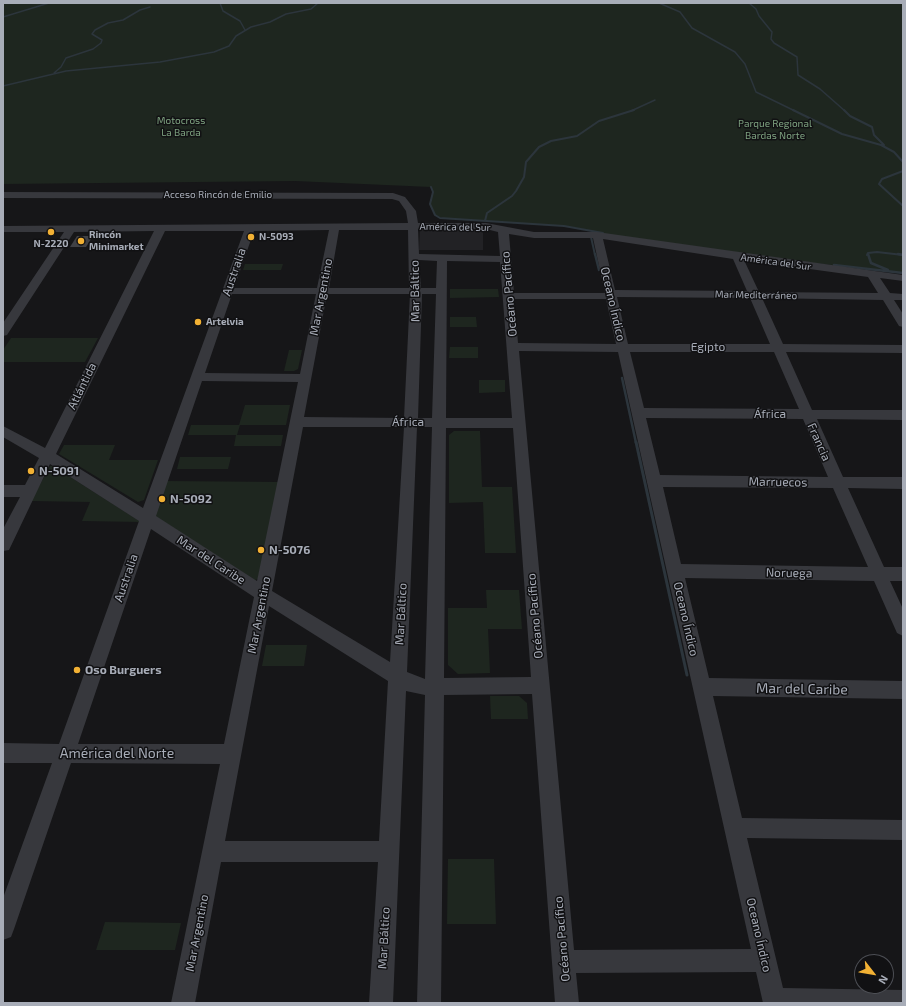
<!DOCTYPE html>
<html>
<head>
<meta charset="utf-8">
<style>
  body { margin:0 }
  #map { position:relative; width:906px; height:1006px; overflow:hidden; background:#161618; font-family:"Exo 2",sans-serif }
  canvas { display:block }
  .frame { position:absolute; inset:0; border:4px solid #a8adb8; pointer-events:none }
  .north { position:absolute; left:854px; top:954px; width:40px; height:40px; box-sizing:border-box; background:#111113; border:1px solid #4d4f55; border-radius:50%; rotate:121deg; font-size:11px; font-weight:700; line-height:16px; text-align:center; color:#a8adb8 }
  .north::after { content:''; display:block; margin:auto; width:14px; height:18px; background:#f2b134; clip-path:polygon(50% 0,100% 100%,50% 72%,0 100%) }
</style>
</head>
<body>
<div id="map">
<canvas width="906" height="1006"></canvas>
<div class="frame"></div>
<div class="north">N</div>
</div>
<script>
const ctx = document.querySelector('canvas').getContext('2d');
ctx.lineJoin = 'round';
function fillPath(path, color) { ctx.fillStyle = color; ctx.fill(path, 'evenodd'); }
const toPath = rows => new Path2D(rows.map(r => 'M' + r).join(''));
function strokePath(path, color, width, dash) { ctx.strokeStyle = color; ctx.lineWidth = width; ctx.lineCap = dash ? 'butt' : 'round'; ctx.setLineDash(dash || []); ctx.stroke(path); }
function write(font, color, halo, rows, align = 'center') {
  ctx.font = font + ' "Exo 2",sans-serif'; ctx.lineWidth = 3; ctx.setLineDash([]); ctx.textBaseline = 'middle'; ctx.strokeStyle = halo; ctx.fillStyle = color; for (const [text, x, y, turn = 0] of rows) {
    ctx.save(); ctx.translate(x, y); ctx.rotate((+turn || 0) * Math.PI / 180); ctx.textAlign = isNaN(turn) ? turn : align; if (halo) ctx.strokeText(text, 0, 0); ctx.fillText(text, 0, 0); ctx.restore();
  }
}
fillPath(toPath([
  [420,229,483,229,483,250,419,250]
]), '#222225');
fillPath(toPath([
  [3,3,903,3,903,273,814,263,605,234,573,227,445,219,435,215,430,204,433,192,431,187,295,181,3,184],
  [245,264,283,264,281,270,243,270],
  [450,289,498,289,499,297,450,298],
  [450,317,476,317,477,327,450,327],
  [11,338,98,338,85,362,3,362,3,350],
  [450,347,478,347,478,358,449,358],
  [289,350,302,350,298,369,294,371,284,371],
  [479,380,505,380,505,392,479,393],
  [245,405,290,405,286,425,240,425,237,435,283,435,281,446,234,446,236,435,188,435,191,425,239,425],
  [454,431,480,431,482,487,512,487,516,553,485,553,483,502,449,503,449,435],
  [64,445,115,445,109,460,158,460,144,500,138,502,59,454],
  [180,457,231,457,228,469,177,469],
  [50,466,53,466,141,522,82,521,90,502,31,501],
  [166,481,279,482,258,579,255,580,155,516],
  [486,590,519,590,522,629,488,629,490,673,458,674,448,665,448,608,487,608],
  [266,645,307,645,304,666,262,666],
  [490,696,519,696,527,703,528,719,491,719],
  [448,859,494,859,496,924,447,924],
  [105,922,181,923,175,950,96,950]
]), '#1e261f');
strokePath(toPath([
  [220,3,223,11,240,21,245,30],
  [659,3,680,12,692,28,735,52,745,64,756,92,795,111],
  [749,3,756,9,759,16,772,32,771,39,774,43,797,57,798,75,820,89,845,111],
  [3,17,49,3],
  [54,73,61,67,66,58,93,49,101,43,102,40,92,34,95,30,108,23,123,20,140,10,150,7],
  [3,86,66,71,160,62,214,52,229,46,236,36,251,27,270,22,286,14,311,9,318,3],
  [631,111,655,100]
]), '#2c353c', 1.5);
strokePath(toPath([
  [793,110,842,134,881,145,894,152,903,162],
  [844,110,850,116,872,127,874,135,884,145],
  [903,171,882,179,879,184,903,206],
  [431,187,433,192,430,204,435,215,440,218,564,226,603,233],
  [485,221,487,213,512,196,516,191,524,177,526,162,539,147,551,141,577,136,599,121,634,110],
  [591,237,595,255],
  [867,255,868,253,877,252,903,255]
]), '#2c353c', 2);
strokePath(toPath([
  [595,254,599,270],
  [868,254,871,263,888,270],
  [898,254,903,255],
  [834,265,903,273],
  [622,378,636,443]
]), '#2c353c', 2.5);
strokePath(toPath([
  [636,442,687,675]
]), '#2c353c', 3);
fillPath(toPath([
  [77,236,93,236,86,247,70,247]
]), '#404145');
fillPath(toPath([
  [3,192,393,193,405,197,416,211,418,223,486,223,534,232,597,232,903,275,903,281,880,278,890,293,903,294,903,300,894,300,903,314,903,327,899,326,883,300,762,298,783,344,903,345,903,353,786,352,812,410,903,410,903,420,817,419,843,477,903,477,903,489,848,488,884,567,903,567,903,581,890,581,903,609,903,636,897,633,874,581,685,578,709,678,903,681,903,699,713,696,742,818,903,820,903,840,747,838,783,988,903,990,903,1003,763,1003,756,972,576,973,579,1003,555,1003,532,694,444,695,441,1003,417,1003,425,695,406,691,393,1003,369,1003,378,862,221,862,195,1003,171,1003,220,764,71,763,14,929,11,937,3,940,3,898,52,763,3,763,3,743,59,744,139,521,50,464,9,550,3,551,3,529,20,497,3,497,3,485,25,485,39,458,3,437,3,426,45,448,154,231,74,232,7,335,3,336,3,323,64,232,3,232,3,226,408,223,406,211,399,201,392,199,3,198,3,192],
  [418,229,486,229,498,232,500,256,419,254,418,229],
  [329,230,317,288,234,288,254,231,329,230],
  [339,230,408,230,409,288,329,288,339,230],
  [165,231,244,231,143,508,56,454,165,231],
  [509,234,534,238,593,238,605,293,514,293,509,234],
  [603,239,733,259,747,291,615,290,603,239],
  [419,260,437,261,436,288,421,288,419,260],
  [744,260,868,277,878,293,759,292,744,260],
  [447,261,500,262,512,418,446,418,447,261],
  [232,294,316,294,300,374,205,373,232,294],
  [327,294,410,294,404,418,304,417,327,294],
  [422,294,436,294,432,418,418,418,422,294],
  [617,297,750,298,770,344,628,344,617,297],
  [514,299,606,299,616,344,518,343,514,299],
  [519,351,618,352,751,949,574,950,519,351],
  [630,352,774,352,799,409,644,408,630,352],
  [202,381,298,382,257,581,156,516,202,381],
  [646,418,803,419,828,477,660,475,646,418],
  [303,427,404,427,390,662,272,591,303,427],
  [417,427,432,427,425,679,407,672,417,427],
  [446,428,513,428,531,677,444,678,446,428],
  [663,487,833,488,868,567,681,564,663,487],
  [151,529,254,597,224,744,78,744,151,529],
  [269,606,388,681,379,841,225,841,269,606]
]), '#37383d');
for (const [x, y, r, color] of [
  [51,232,4,"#f2b134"],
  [251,237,4,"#f2b134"],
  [81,241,4,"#f2b134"],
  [198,322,4,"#f2b134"],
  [31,471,4,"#f2b134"],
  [162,499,4,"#f2b134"],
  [261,550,4,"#f2b134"],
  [77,670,4,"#f2b134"]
]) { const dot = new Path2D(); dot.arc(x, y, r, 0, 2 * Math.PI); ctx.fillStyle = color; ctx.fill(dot); strokePath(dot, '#111113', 1.5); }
write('10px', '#7fa381', '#111113', [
  ["Motocross",181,121],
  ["La Barda",181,133],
  ["Parque Regional",775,124],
  ["Bardas Norte",775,136]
]);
write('10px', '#a8adb8', '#111113', [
  ["Acceso Rincón de Emilio",218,195],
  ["América del Sur",455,227,1],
  ["América del Sur",776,262,8],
  ["Mar Mediterráneo",756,295,1]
]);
write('bold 10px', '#a8adb8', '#111113', [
  ["Rincón",89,235],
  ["Minimarket",89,247],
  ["N-5093",259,237],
  ["N-2220",51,244,"center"],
  ["Artelvia",206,322]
], 'left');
write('12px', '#a8adb8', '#111113', [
  ["Australia",234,272,-71],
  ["Mar Báltico",415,291,-91],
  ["Océano Pacífico",509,294,-95],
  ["Mar Argentino",321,297,-79],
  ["Oceano Índico",613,304,77],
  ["Egipto",708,347],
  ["Atlántida",82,386,-64],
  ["África",770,414],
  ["África",408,422],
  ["Francia",819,442,66],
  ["Marruecos",778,482,1],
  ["Mar del Caribe",211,560,33],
  ["Noruega",789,573,1],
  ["Australia",126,578,-71],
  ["Mar Báltico",401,614,-87],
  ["Mar Argentino",259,615,-79],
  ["Océano Pacífico",535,616,-95],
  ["Oceano Índico",686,619,77],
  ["Mar Argentino",197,933,-79],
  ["Oceano Índico",759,935,77],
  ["Mar Báltico",384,938,-87],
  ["Océano Pacífico",562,939,-95]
]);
write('bold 12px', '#a8adb8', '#111113', [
  ["N-5091",39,471],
  ["N-5092",170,499],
  ["N-5076",269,550],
  ["Oso Burguers",85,670]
], 'left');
write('14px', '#a8adb8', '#111113', [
  ["Mar del Caribe",802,689,1],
  ["América del Norte",117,753]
]);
</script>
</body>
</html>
